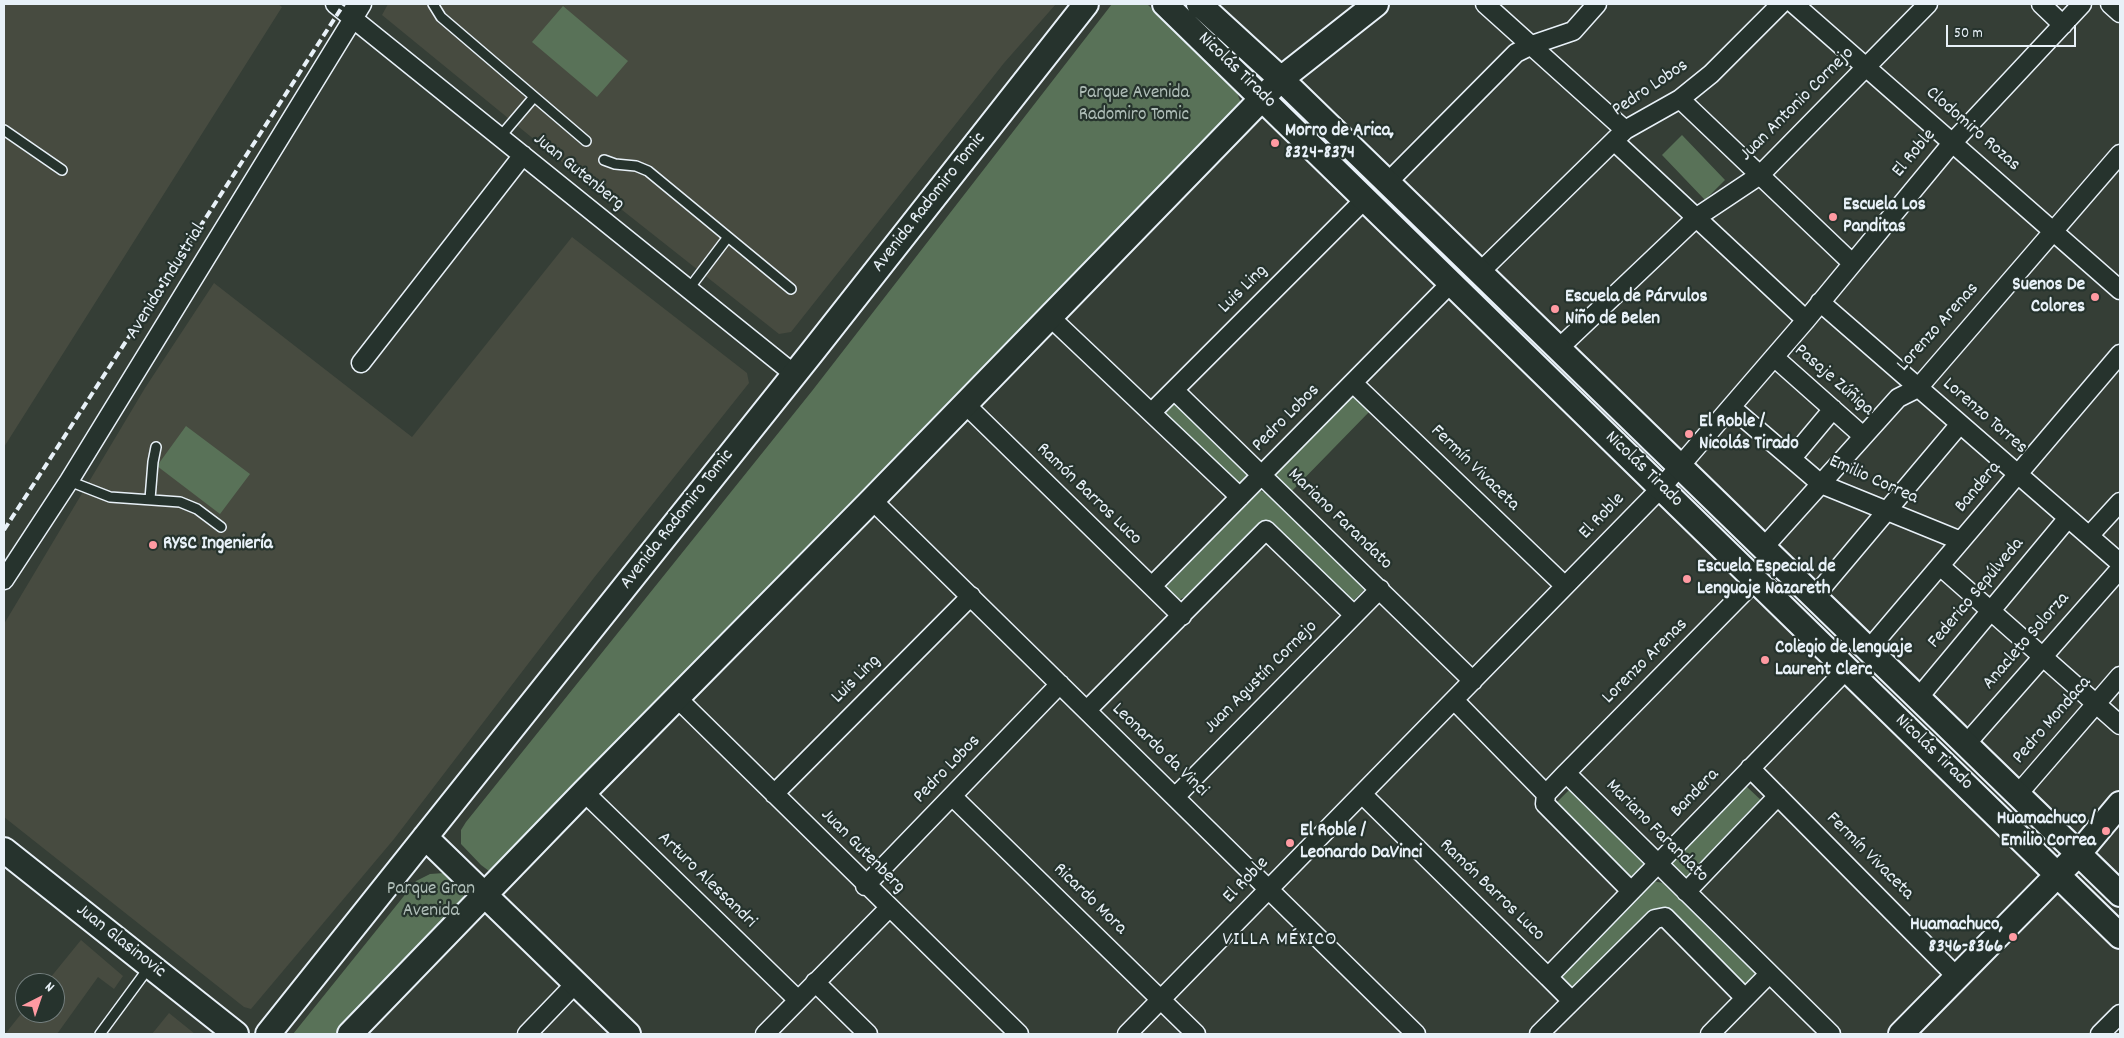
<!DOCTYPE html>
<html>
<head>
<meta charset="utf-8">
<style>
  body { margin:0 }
  #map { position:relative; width:2124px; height:1038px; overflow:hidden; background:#353e36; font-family:Dekko,sans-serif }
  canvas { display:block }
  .frame { position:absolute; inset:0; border:5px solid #e8f1f8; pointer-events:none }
  .north { position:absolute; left:15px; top:973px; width:50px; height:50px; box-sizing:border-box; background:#26332d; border:1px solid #747f7e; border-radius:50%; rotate:41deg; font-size:14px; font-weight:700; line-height:20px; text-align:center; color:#e8f1f8 }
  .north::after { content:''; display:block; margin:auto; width:18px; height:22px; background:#ff9aa2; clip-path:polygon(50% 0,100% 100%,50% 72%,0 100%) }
  .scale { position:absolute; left:1946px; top:25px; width:130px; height:22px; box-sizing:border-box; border:2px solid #e8f1f8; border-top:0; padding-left:6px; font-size:15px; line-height:18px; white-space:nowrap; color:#e8f1f8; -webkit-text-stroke:4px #26332d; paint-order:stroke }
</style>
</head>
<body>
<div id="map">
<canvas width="2124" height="1038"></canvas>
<div class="frame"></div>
<div class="north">N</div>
<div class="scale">50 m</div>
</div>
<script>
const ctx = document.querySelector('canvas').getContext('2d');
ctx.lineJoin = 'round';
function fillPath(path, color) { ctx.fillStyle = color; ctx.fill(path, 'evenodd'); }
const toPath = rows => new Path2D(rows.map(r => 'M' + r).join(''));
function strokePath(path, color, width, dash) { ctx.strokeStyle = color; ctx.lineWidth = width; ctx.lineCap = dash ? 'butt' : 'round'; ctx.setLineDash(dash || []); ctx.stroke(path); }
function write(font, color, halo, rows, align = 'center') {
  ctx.font = font + ' Dekko,sans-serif'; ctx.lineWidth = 4.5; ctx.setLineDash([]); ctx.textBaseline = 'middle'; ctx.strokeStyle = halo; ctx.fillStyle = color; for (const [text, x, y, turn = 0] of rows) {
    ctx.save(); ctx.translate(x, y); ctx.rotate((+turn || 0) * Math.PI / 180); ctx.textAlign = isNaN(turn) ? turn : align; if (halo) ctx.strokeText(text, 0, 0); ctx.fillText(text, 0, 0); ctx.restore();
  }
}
fillPath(toPath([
  [4,4,278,4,282,7,4,447],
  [388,4,1056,4,1004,63,791,332,779,334,574,172,382,15],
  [572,237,747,373,749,383,593,579,394,839,251,1009,244,1007,4,817,4,624,145,388,214,283,412,437],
  [81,940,123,976,114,989,98,977,57,1034,5,1034,25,1009,25,1013,55,1013,55,983,46,983],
  [169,1013,195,1034,152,1034]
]), '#474b40');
fillPath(toPath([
  [1112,4,1147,4,1235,88,1241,103,495,871,489,871,481,865,461,844,461,830,466,822,812,391],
  [563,6,628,61,597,97,532,42],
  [1682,135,1725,180,1705,200,1662,155],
  [1353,395,1370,411,1290,493,1273,477],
  [1176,399,1250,473,1237,487,1162,413],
  [186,426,250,474,220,514,157,466],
  [1260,491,1270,493,1362,582,1364,590,1354,600,1346,600,1268,521,1259,524,1185,597,1178,600,1165,588],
  [1746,786,1763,802,1684,884,1667,867],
  [1569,790,1644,864,1631,877,1556,803],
  [444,873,460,887,464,897,461,906,336,1034,293,1034,416,881,430,874],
  [1653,881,1663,883,1756,973,1758,981,1747,991,1662,911,1571,990,1559,978]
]), '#597258');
const lane = toPath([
  [433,4,441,17,586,141],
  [4,130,62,170],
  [500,137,534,97],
  [604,160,615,164,636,166,648,171,791,289],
  [688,290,728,237],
  [69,481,110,497,180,502,197,509,221,527],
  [150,499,153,462,156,447],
  [100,1034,150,966]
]);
const street = toPath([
  [335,4,794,374],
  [1485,4,1625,130],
  [1794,4,2120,290],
  [2041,4,2063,25],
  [2110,4,2120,13],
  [1680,99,1852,263],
  [1614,141,1806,320],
  [1388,182,1516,53,1532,45,1573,31,1597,4],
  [1480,272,1625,130,1680,99,1711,74,1781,4],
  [1820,302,2120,563],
  [1050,317,1240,497],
  [1558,349,1697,217,1760,175,1928,4],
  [1774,357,1863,436],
  [361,363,523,155],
  [1353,383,1565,586],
  [1174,390,1473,681],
  [965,404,1182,616],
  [1731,407,1821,484,1961,541],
  [1152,412,1366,198],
  [1792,458,1833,409],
  [872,500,1416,1034],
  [2089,536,2120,502],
  [1764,547,1898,398,1918,388,2120,154],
  [1940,566,2120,725],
  [4,580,69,481,362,4],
  [1152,586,1452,282],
  [1815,596,1960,424],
  [1869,649,2120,354],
  [1919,697,2068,518],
  [677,698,1019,1034],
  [1454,700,1546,794,1566,773,1831,1034],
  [1087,710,1266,530,1354,615],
  [1966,744,2120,569],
  [1750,768,1957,977],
  [1566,773,1756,580],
  [584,792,798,1000],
  [774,794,971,596],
  [1362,794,1548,977],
  [1546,794,1545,804,1631,891],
  [2018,794,2120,676],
  [952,796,1196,1034],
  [1175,797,1380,589],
  [865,886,1060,684],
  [1686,892,1778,796],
  [815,982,868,1034],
  [1572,1001,1548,977,1847,669],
  [527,1034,576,983],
  [765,1034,889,908],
  [1127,1034,1661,488,1806,320,1953,142,2082,4],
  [1539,1034,1655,919,1665,917,1745,998],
  [1710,1034,1769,974],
  [2100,1034,2120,1014]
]);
const secondary = toPath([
  [1165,4,2120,936],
  [1199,4,1281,79,2120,894],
  [425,837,628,1034],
  [4,850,236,1034],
  [268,1034,813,351,1086,4],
  [350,1034,584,792,872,500,1281,79,1376,4],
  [1901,1034,2079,853,2120,804]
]);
strokePath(lane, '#e8f1f8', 12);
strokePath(street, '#e8f1f8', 21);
strokePath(secondary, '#e8f1f8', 28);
strokePath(lane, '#26332d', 9);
strokePath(street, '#26332d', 18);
strokePath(secondary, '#26332d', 24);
strokePath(toPath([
  [4,530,344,4]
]), '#e8f1f8', 4, [8, 4]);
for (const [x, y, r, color] of [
  [1275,143,5,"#ff9aa2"],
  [1833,217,5,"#ff9aa2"],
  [2095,297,5,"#ff9aa2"],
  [1555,309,5,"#ff9aa2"],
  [1689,434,5,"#ff9aa2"],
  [153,545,5,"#ff9aa2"],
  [1687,579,5,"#ff9aa2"],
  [1765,660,5,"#ff9aa2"],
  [2106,831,5,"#ff9aa2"],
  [1290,843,5,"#ff9aa2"],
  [2013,937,5,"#ff9aa2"]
]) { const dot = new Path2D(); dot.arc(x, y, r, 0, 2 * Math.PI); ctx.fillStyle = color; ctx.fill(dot); strokePath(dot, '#26332d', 2); }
write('19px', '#e8f1f8', '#26332d', [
  ["Nicolás Tirado",1236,71,44],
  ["Pedro Lobos",1651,89,-34],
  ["Juan Antonio Cornejo",1798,105,-45],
  ["Clodomiro Rozas",1972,130,41],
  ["El Roble",1915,154,-50],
  ["Juan Gutenberg",578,173,39],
  ["Avenida Radomiro Tomic",930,203,-52],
  ["Avenida Industrial",167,282,-58],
  ["Luis Ling",1244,290,-45],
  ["Lorenzo Arenas",1939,328,-48],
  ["Pasaje Zúñiga",1833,381,41],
  ["Lorenzo Torres",1984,417,41],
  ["Pedro Lobos",1287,419,-45],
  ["Fermín Vivaceta",1474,469,44],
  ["Nicolás Tirado",1643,470,44],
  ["Emilio Correa",1873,481,24],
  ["Bandera",1979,488,-50],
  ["Ramón Barros Luco",1088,495,44],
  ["El Roble",1603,517,-46],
  ["Avenida Radomiro Tomic",678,520,-52],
  ["Mariano Farandato",1339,520,44],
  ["Federico Sepúlveda",1977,594,-50],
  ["Anacleto Solorza",2027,642,-49],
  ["Lorenzo Arenas",1646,662,-45],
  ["Juan Agustín Cornejo",1262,678,-45],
  ["Luis Ling",857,680,-45],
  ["Pedro Mondaca",2053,721,-49],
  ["Leonardo da Vinci",1159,751,44],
  ["Nicolás Tirado",1933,753,44],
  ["Pedro Lobos",948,770,-46],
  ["Bandera",1696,794,-46],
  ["Mariano Farandato",1656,832,45],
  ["Juan Gutenberg",862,852,45],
  ["Fermín Vivaceta",1869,857,45],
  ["Arturo Alessandri",706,881,44],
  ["El Roble",1247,881,-46],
  ["Ramón Barros Luco",1491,891,44],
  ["Ricardo Mora",1089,900,44],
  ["Juan Glasinovic",120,942,38]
]);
write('19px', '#afbeb8', '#26332d', [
  ["Parque Avenida",1134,94],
  ["Radomiro Tomic",1134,116],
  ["Parque Gran",431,890],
  ["Avenida",431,912]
]);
write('bold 19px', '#e8f1f8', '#26332d', [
  ["Morro de Arica,",1285,132],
  ["8324-8374",1285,154],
  ["Escuela Los",1843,206],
  ["Panditas",1843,228],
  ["Suenos De",2085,286,"right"],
  ["Colores",2085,308,"right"],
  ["Escuela de Párvulos",1565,298],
  ["Niño de Belen",1565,320],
  ["El Roble /",1699,423],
  ["Nicolás Tirado",1699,445],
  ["RYSC Ingeniería",163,545],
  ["Escuela Especial de",1697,568],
  ["Lenguaje Nazareth",1697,590],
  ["Colegio de lenguaje",1775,649],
  ["Laurent Clerc",1775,671],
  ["Huamachuco /",2096,820,"right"],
  ["Emilio Correa",2096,842,"right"],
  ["El Roble /",1300,832],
  ["Leonardo DaVinci",1300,854],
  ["Huamachuco,",2003,926,"right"],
  ["8346-8366",2003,948,"right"]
], 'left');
ctx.letterSpacing = '1px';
write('20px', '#e8f1f8', '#26332d', [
  ["VILLA MÉXICO",1280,941]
]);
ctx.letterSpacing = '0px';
</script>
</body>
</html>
